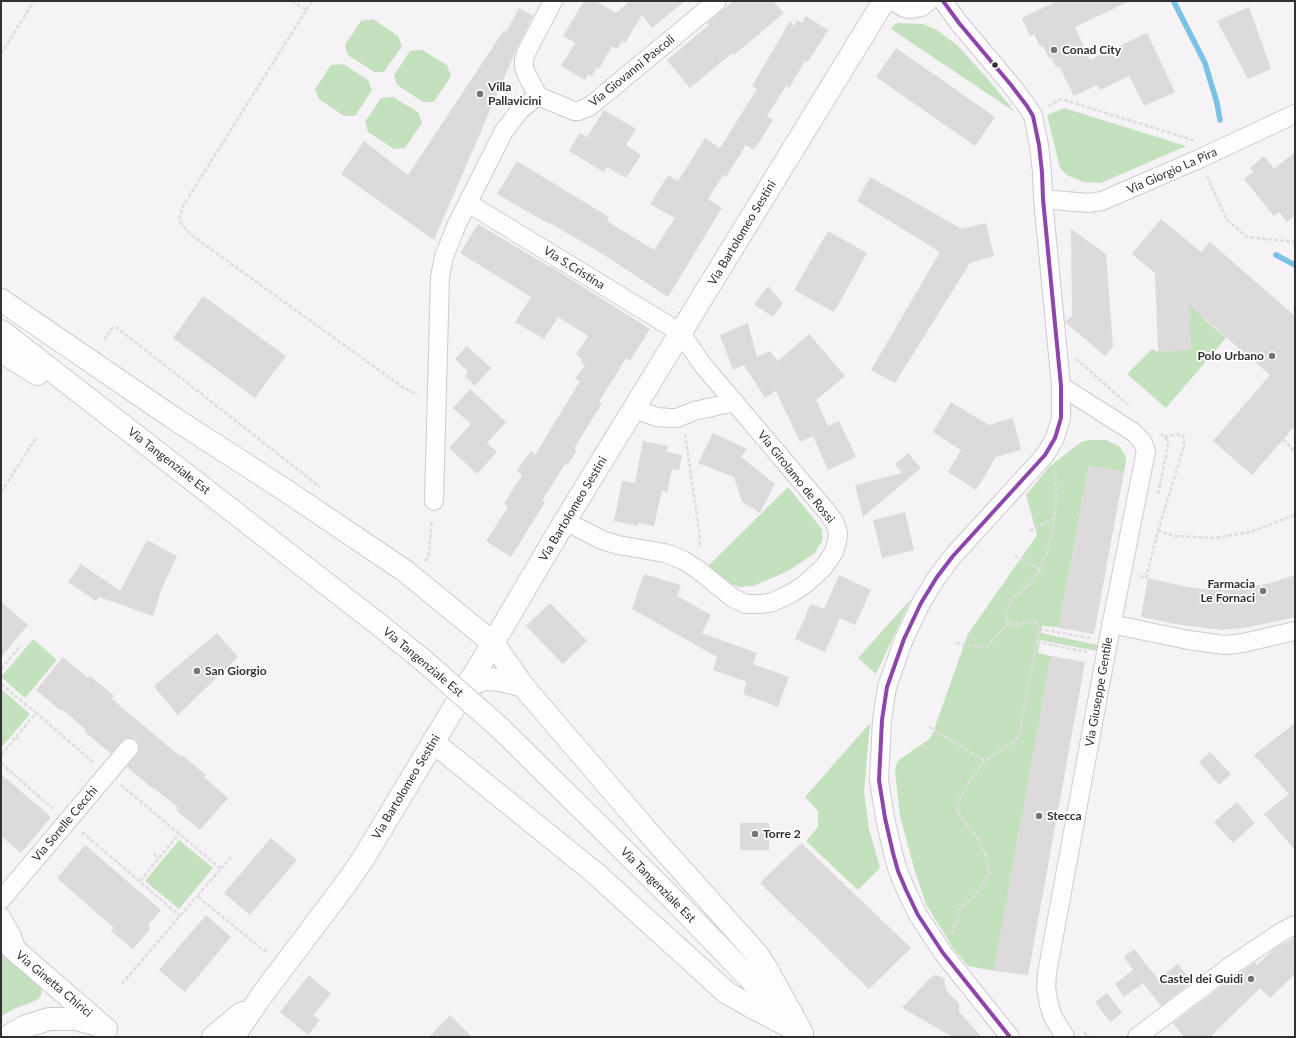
<!DOCTYPE html>
<html>
<head>
<meta charset="utf-8">
<style>
  body { margin:0 }
  #map { position:relative; width:1296px; height:1038px; overflow:hidden; background:#f6f3f7; font-family:Lato,sans-serif }
  canvas { display:block }
  .frame { position:absolute; inset:0; border:2px solid #323032; pointer-events:none }
</style>
</head>
<body>
<div id="map">
<canvas width="1296" height="1038"></canvas>
<div class="frame"></div>
</div>
<script>
const ctx = document.querySelector('canvas').getContext('2d');
ctx.lineJoin = 'round';
function fillPath(path, color) { ctx.fillStyle = color; ctx.fill(path, 'evenodd'); }
const toPath = rows => new Path2D(rows.map(r => 'M' + r).join(''));
function strokePath(path, color, width, dash) { ctx.strokeStyle = color; ctx.lineWidth = width; ctx.lineCap = dash ? 'butt' : 'round'; ctx.setLineDash(dash || []); ctx.stroke(path); }
function write(font, color, halo, rows, align = 'center') {
  ctx.font = font + ' Lato,sans-serif'; ctx.lineWidth = 3.5; ctx.setLineDash([]); ctx.textBaseline = 'middle'; ctx.strokeStyle = halo; ctx.fillStyle = color; for (const [text, x, y, turn = 0] of rows) {
    ctx.save(); ctx.translate(x, y); ctx.rotate((+turn || 0) * Math.PI / 180); ctx.textAlign = isNaN(turn) ? turn : align; if (halo) ctx.strokeText(text, 0, 0); ctx.fillText(text, 0, 0); ctx.restore();
  }
}
fillPath(toPath([
  [373,19,398,36,402,46,384,72,374,72,348,55,345,45,361,21],
  [898,23,923,24,937,30,957,45,987,78,1015,112,891,29,895,24],
  [422,50,447,65,451,76,434,102,423,102,397,85,394,75,410,51],
  [343,64,368,80,372,90,355,116,344,116,319,99,315,89,331,65],
  [393,97,418,112,422,123,405,148,394,149,368,132,365,122,381,98],
  [1064,108,1186,146,1101,183,1084,182,1067,175,1060,168,1047,115],
  [1189,304,1212,307,1203,318,1226,338,1166,408,1127,374,1152,349,1158,352],
  [1089,440,1107,440,1120,447,1125,455,1126,462,1124,472,1089,466,1059,627,1042,626,1041,633,1098,645,1097,651,1040,640,1038,653,1051,656,994,971,968,966,953,948,926,904,914,868,900,816,895,771,896,765,899,760,928,740,932,735,968,634,1037,535,1026,495,1049,467,1081,442],
  [788,487,822,529,822,541,815,553,788,571,753,586,739,587,731,584,708,566],
  [911,599,876,674,858,658],
  [33,639,57,660,25,698,1,677],
  [1,689,30,714,1,748],
  [870,723,864,792,869,829,880,868,858,890,806,841,818,827,818,811,805,797],
  [179,840,213,868,179,909,145,881],
  [1,954,37,984,41,988,42,992,40,997,37,1000,16,1008,1,1016]
]), '#c4e1bd');
strokePath(toPath([
  [1174,2,1205,63,1217,103,1220,120],
  [1276,255,1295,265]
]), '#78c1e7', 5.5);
fillPath(toPath([
  [584,1,596,1,616,13,630,1,685,1,652,28,642,15,625,43,622,41,617,49,612,46,599,69,597,67,592,76,588,74,585,80,561,66,575,43,563,36],
  [733,1,773,1,784,13,734,55,732,53,690,88,667,60,709,25,707,23],
  [1057,1,1130,1,1075,27,1090,60,1147,33,1175,92,1144,106,1129,76,1100,90,1097,85,1074,96,1059,66,1056,67,1051,57,1049,58,1043,46,1040,47,1034,34,1030,36,1022,18],
  [1249,7,1271,69,1248,79,1217,21],
  [519,8,533,16,517,48,434,240,341,174,364,141,408,175,504,30,506,32],
  [806,16,828,30,808,62,805,61,789,88,786,86,767,116,773,120,754,150,746,145,726,177,723,175,708,199,722,208,668,297,601,253,550,223,549,224,497,194,517,161,609,217,607,221,654,250,675,218,650,204,668,175,678,181,705,138,720,148,757,89,752,86,790,21,794,26,797,20,802,23],
  [896,48,995,117,975,146,876,77],
  [604,110,636,129,626,145,641,155,626,178,607,167,604,172,569,151,580,133,587,137],
  [1295,152,1295,215,1287,222,1279,212,1274,216,1244,179,1253,172,1250,168,1264,156,1274,169],
  [870,177,962,229,986,223,994,256,970,263,895,383,871,370,940,252,857,201],
  [1161,219,1201,252,1210,242,1295,316,1295,426,1252,475,1213,441,1270,375,1189,305,1191,350,1158,352,1155,273,1132,254],
  [478,224,550,267,550,266,650,329,630,361,626,358,599,402,602,403,574,449,577,450,568,465,566,463,542,500,545,502,511,557,486,541,508,507,504,504,522,475,517,470,531,451,535,455,580,381,575,378,585,366,581,362,582,359,576,355,588,336,558,317,544,339,515,322,531,297,460,253],
  [1071,229,1106,254,1113,347,1105,356,1066,323,1065,322,1072,316],
  [828,231,867,253,834,312,794,290],
  [768,286,783,303,773,317,754,304],
  [203,296,286,356,255,398,173,338],
  [748,323,757,357,770,351,778,361,809,334,845,376,816,400,828,426,839,421,856,457,828,470,813,436,800,442,776,391,765,398,744,365,733,370,720,335],
  [467,346,491,368,475,386,465,376,468,372,455,359],
  [470,389,506,422,487,443,497,452,477,474,449,448,471,424,453,408],
  [951,402,989,425,1013,418,1021,450,996,457,976,490,948,472,961,450,933,432],
  [713,433,747,449,741,457,775,484,760,513,742,502,734,477,698,463],
  [643,441,668,446,666,452,682,455,679,471,672,469,667,492,662,490,654,526,638,523,638,526,614,521,622,481,635,483],
  [908,453,921,468,863,517,855,485,902,473,895,464],
  [1089,466,1124,472,1094,634,1059,628],
  [905,512,914,550,882,558,873,520],
  [147,540,177,556,162,588,153,616,99,597,96,601,68,582,81,564,120,591],
  [644,574,681,585,677,596,711,615,702,633,757,653,753,664,789,677,778,707,743,694,747,682,713,670,717,657,632,609],
  [839,575,871,590,855,625,840,618,825,652,795,639,811,604,824,609],
  [1295,575,1295,617,1278,621,1249,627,1222,630,1181,625,1141,617,1148,578,1187,587,1205,589,1227,590,1267,584],
  [1,602,28,625,1,657],
  [550,603,587,641,563,664,526,626],
  [217,633,238,657,178,715,165,700,154,686],
  [1051,656,1085,662,1028,975,994,971],
  [63,657,88,678,90,676,114,696,112,699,181,757,182,755,206,775,204,777,228,798,200,830,176,810,178,808,154,788,153,789,127,767,139,750,139,745,136,740,130,738,125,738,111,754,84,731,86,730,62,709,61,711,36,690],
  [1295,723,1295,850,1264,814,1289,794,1254,755],
  [1210,752,1231,774,1219,785,1199,762],
  [1,774,51,817,21,853,1,836],
  [1237,802,1255,823,1233,843,1214,822],
  [740,823,769,823,769,850,740,850],
  [271,838,297,860,250,915,224,893],
  [801,843,911,948,869,989,760,883],
  [85,845,161,910,148,925,151,928,133,949,111,931,114,928,57,878],
  [206,915,231,937,185,992,159,970],
  [1295,937,1295,974,1270,998,1260,988,1210,1037,1184,1037,1173,1023,1238,974,1255,962,1257,965,1274,949],
  [1134,949,1158,979,1178,964,1192,982,1161,1006,1143,983,1124,997,1115,984,1133,970,1124,957],
  [309,975,331,994,313,1015,320,1020,308,1035,280,1012],
  [935,975,944,978,946,990,959,1004,959,1012,982,1037,953,1037,902,1008,930,978],
  [1107,993,1122,1013,1110,1022,1095,1002],
  [450,1015,472,1037,429,1037]
]), '#dcdada');
const street = toPath([
  [943,1,959,23,1011,85,1027,106,1033,116,1039,145,1042,172,1043,199,1061,386,1061,418,1055,438,1045,455,953,556,937,577,921,603,904,639,887,687,882,720,879,780,885,818,893,853,898,871,906,890,918,915,943,953,1010,1037],
  [538,96,574,111,578,111,589,107,717,1],
  [538,96,526,73,524,67,524,60,526,53,553,1],
  [1043,199,1088,203,1102,201,1201,158,1295,114],
  [468,203,681,333,702,364,828,513,835,523,838,533,837,542,834,552,823,568,804,585,790,594,773,602,762,604,746,604,733,598,697,569,683,560,665,553,618,545,602,540,565,521],
  [1061,386,1133,432,1142,441,1146,451,1108,642,1047,973,1046,988,1049,1005,1053,1017,1065,1037],
  [634,409,657,417,670,418,677,418,694,411,735,402],
  [434,501,440,277,444,257,456,226,504,131,520,110,538,96],
  [1111,624,1188,640,1225,645,1243,643,1295,631],
  [1,900,129,748],
  [1,917,11,934,18,953],
  [1137,1037,1232,965,1283,931,1295,925]
]);
const secondary = toPath([
  [897,1,905,6,910,7,921,5,926,1],
  [1,938,106,1029],
  [7,1037,24,1027,49,1019,76,1019,101,1026],
  [213,1037,242,1013],
  [233,1037,262,995,345,885,363,859,493,643,568,516,884,1]
]);
const primary = toPath([
  [1,300,172,417,288,492,405,571,493,643,523,686,647,831,757,954,765,966,802,1033],
  [1,331,382,627,424,661],
  [1,351,37,374],
  [468,686,484,679,501,680,523,686],
  [501,729,676,902,782,1012],
  [433,742,595,873,727,993,752,1007,802,1033]
]);
strokePath(street, '#cdcbce', 20);
strokePath(secondary, '#cdcbce', 24);
strokePath(primary, '#cdcbce', 24);
strokePath(toPath([
  [292,1,306,10],
  [312,1,183,206,180,217,180,222,190,234,198,240,404,388,418,395],
  [1,54,34,1],
  [506,96,512,84],
  [1048,106,1061,99,1193,140,1194,141],
  [1207,176,1226,219,1247,237,1295,242],
  [104,340,112,328,116,327,320,487],
  [1076,359,1131,407],
  [685,434,700,537,699,548],
  [1283,439,1295,452],
  [1,492,36,438],
  [1158,494,1168,445,1167,440,1159,432],
  [1030,531,1054,518],
  [1158,531,1184,446,1184,439,1183,436,1177,434,1164,437],
  [1015,556,1040,570],
  [425,561,428,558,429,552,432,519],
  [1140,576,1146,578,1158,531,1175,536,1215,538,1250,532,1295,515],
  [1039,629,1090,638],
  [1037,642,1087,652],
  [956,643,981,647,988,645,992,641,1008,624,1006,613,1011,600,1030,584,1040,570,1047,552,1053,530,1056,499,1055,471],
  [1,669,21,645],
  [1,684,36,713],
  [929,727,985,761],
  [16,737,21,742],
  [1,755,36,713,93,762],
  [1,763,53,809],
  [121,785,221,869,197,896,262,949,268,952],
  [82,832,180,916],
  [154,854,159,859],
  [221,869,231,857],
  [140,881,179,834],
  [952,934,960,909,972,898,983,884,989,874,989,869,985,853,979,840,957,812,958,802,969,782,982,764,993,755,1015,741,1019,735,1037,642,1039,629,1037,623,1031,622,1018,624,1008,624],
  [122,984,197,896],
  [1084,1032,1089,1037]
]), '#dedede', 2.5, [4, 2]);
strokePath(street, '#fefdfe', 18);
strokePath(secondary, '#fefdfe', 22);
strokePath(primary, '#fefdfe', 22);
const primaryBridge = toPath([
  [424,661,501,729]
]);
strokePath(primaryBridge, '#cdcbce', 24, []);
strokePath(primaryBridge, '#fefdfe', 22);
strokePath(toPath([
  [943,1,959,23,1011,85,1027,106,1033,116,1039,145,1042,172,1043,199,1061,386,1061,418,1055,438,1045,455,953,556,937,577,921,603,904,639,887,687,882,720,879,780,885,818,893,853,898,871,906,890,918,915,943,953,1010,1037]
]), '#8e44ad', 4);
for (const [x, y, r, color] of [
  [1054,50,4,"#777477"],
  [995,65,3.5,"#323032"],
  [480,94,4,"#777477"],
  [1272,356,4,"#777477"],
  [1263,591,4,"#777477"],
  [197,671,4,"#777477"],
  [1039,816,4,"#777477"],
  [755,834,4,"#777477"],
  [1251,979,4,"#777477"]
]) { const dot = new Path2D(); dot.arc(x, y, r, 0, 2 * Math.PI); ctx.fillStyle = color; ctx.fill(dot); strokePath(dot, '#fff', 1.5); }
write('bold 12px', '#323032', '#fff', [
  ["Conad City",1062,50],
  ["Villa",488,87],
  ["Pallavicini",488,101],
  ["Polo Urbano",1264,356,"right"],
  ["Farmacia",1255,584,"right"],
  ["Le Fornaci",1255,598,"right"],
  ["San Giorgio",205,671],
  ["Stecca",1047,816],
  ["Torre 2",763,834],
  ["Castel dei Guidi",1243,979,"right"]
], 'left');
write('12px', '#323032', '#fff', [
  ["Via Giovanni Pascoli",632,71,-39],
  ["Via Giorgio La Pira",1172,171,-24],
  ["Via Bartolomeo Sestini",742,233,-59],
  ["Via S.Cristina",574,268,32],
  ["Via Tangenziale Est",169,461,38],
  ["Via Girolamo de Rossi",796,477,51],
  ["Via Bartolomeo Sestini",573,509,-59],
  ["Via Tangenziale Est",423,662,40],
  ["Via Giuseppe Gentile",1099,692,-80],
  ["Via Bartolomeo Sestini",406,787,-59],
  ["Via Sorelle Cecchi",65,824,-50],
  ["Via Tangenziale Est",658,885,45],
  ["Via Ginetta Chirici",54,984,40]
]);
</script>
</body>
</html>
